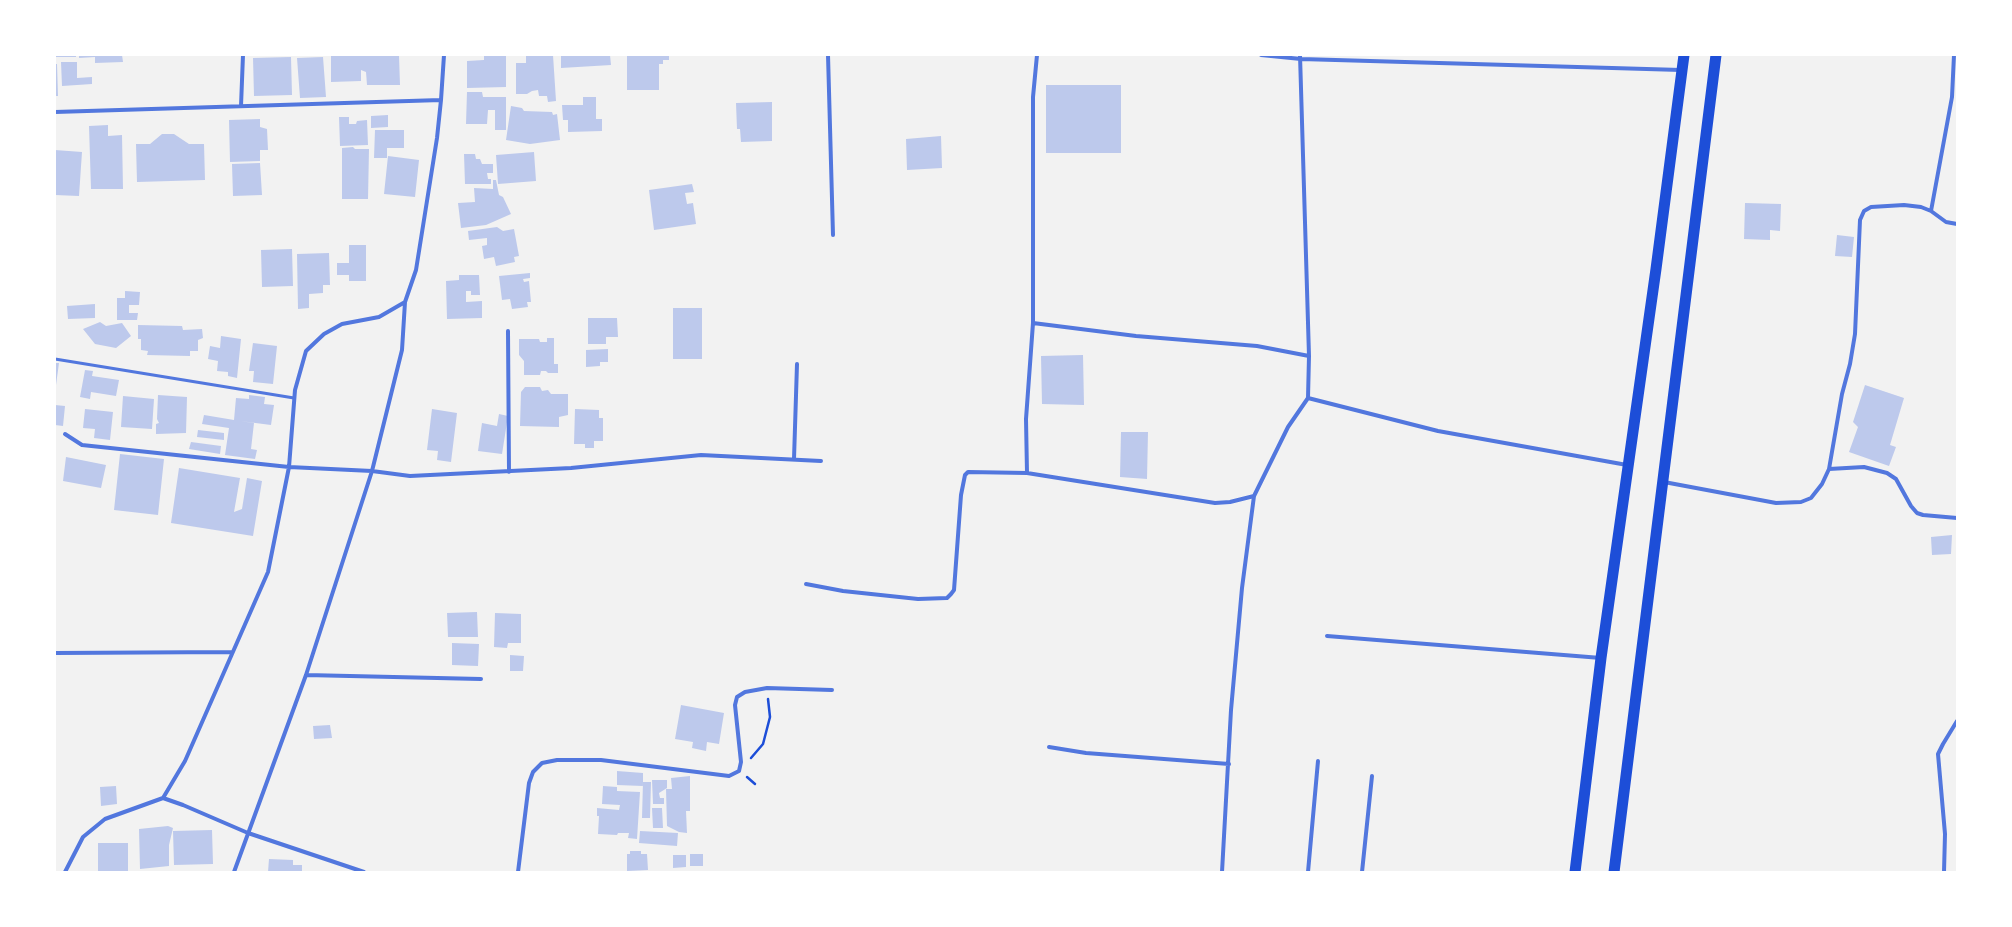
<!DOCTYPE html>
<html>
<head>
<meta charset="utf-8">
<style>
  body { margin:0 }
  #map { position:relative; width:2012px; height:927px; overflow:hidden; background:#f2f2f2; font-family:Montserrat,sans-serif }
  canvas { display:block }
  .frame { position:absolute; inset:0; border:56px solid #fff; pointer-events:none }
</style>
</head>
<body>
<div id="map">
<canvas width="2012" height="927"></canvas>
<div class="frame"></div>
</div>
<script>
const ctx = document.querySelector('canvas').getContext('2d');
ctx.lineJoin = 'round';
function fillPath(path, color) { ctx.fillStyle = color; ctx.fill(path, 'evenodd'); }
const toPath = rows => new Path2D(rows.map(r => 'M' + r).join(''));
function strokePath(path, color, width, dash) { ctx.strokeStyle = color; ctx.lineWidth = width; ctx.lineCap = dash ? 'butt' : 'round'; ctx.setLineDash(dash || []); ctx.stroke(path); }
fillPath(toPath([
  [55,55,76,55,76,57,55,57],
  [79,55,122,55,123,62,95,63,95,57,79,58],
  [331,55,399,55,400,85,367,85,366,72,361,70,361,81,331,82],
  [526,55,553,55,556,101,548,102,547,96,539,96,538,90,532,91,527,94,516,94,516,63,526,63],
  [561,55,610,55,611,65,561,68],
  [627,55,669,55,669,60,663,60,663,64,659,64,659,90,627,90],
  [484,56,506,56,506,87,467,88,467,61,484,60],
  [291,57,292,95,254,96,253,58],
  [323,57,326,97,300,98,297,58],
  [61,62,77,62,77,78,92,77,92,84,62,86],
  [55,64,57,64,58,96,55,96],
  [1046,85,1121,85,1121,153,1046,153],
  [467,92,482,92,483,97,506,97,506,130,495,130,495,110,488,110,487,124,466,124],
  [583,97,596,97,596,119,602,119,602,131,568,132,568,120,563,120,562,105,583,105],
  [772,102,772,141,741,142,740,129,737,129,736,103],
  [511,106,522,108,524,111,552,112,553,115,557,114,560,140,530,144,506,140],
  [388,115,388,127,371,128,371,116],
  [339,117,349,117,349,124,356,124,357,121,367,120,368,145,340,146],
  [260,119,260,127,267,129,268,150,260,150,260,161,230,162,229,120],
  [108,125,108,136,122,135,123,189,91,189,89,126],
  [375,130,404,130,404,148,387,148,387,158,374,158],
  [162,134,174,134,189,144,204,144,205,180,137,182,136,144,150,144],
  [941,136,942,168,907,170,906,139],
  [353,147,355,149,369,149,368,199,342,199,342,148],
  [55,150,82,152,79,196,55,195],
  [534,152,536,181,498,184,496,155],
  [464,154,475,154,476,159,480,159,482,164,493,164,493,173,487,173,488,179,491,179,491,184,465,184],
  [388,156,419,160,415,197,384,194],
  [260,163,262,195,233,196,232,164],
  [493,180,496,180,499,195,503,197,511,214,486,225,461,228,458,203,475,202,474,188,493,189],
  [692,184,694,192,685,193,687,204,693,203,696,224,654,230,649,190],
  [1745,203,1781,204,1780,231,1770,230,1770,240,1744,239],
  [497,227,503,231,514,229,519,256,514,257,515,262,496,266,494,257,484,259,482,246,487,245,487,238,469,240,468,231],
  [1837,235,1854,237,1852,257,1835,256],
  [349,245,366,245,366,281,349,281,349,275,337,275,337,263,349,263],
  [292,249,293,286,262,287,261,250],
  [329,253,330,285,323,285,323,293,309,294,309,308,298,309,297,254],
  [530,273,530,278,523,279,524,282,529,281,531,302,527,302,528,307,512,309,510,299,502,300,499,276],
  [459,275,479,275,480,295,471,295,471,291,466,291,466,302,482,301,482,318,447,319,446,281,459,280],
  [125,291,140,292,139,305,129,305,129,313,138,313,137,320,117,320,117,298,125,298],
  [95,304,95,318,68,319,67,306],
  [673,308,702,308,702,359,673,359],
  [588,318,617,318,618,337,606,337,606,344,588,344],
  [100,322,106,326,122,323,131,336,116,348,95,344,83,329],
  [138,325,182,326,183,330,202,329,203,338,198,340,198,351,190,351,190,356,147,355,148,351,141,350,141,339,138,339],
  [221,336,241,339,237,378,228,376,228,372,217,371,218,361,208,359,210,346,220,348],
  [547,338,554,338,554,364,558,364,558,373,548,373,546,371,541,371,540,375,524,375,524,361,519,355,519,339,539,339,540,342,547,342],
  [253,343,277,346,273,384,253,382,254,371,249,371],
  [608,349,608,362,600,362,600,366,586,367,586,350],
  [1083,355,1084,405,1042,404,1041,356],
  [55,363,59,363,56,385,55,385],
  [85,370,93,371,92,376,119,380,116,396,91,392,90,399,80,397],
  [1865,385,1904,398,1890,445,1896,447,1889,466,1849,452,1858,427,1853,422],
  [525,387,540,387,542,391,548,390,551,394,568,394,568,415,559,417,559,427,520,426,521,392],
  [158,395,187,397,186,433,156,434,156,424,159,423,157,419],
  [249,395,265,397,264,404,274,405,271,425,240,421,254,423,251,449,257,450,255,459,225,455,229,428,202,424,204,415,234,420,236,398,249,399],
  [123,396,154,399,152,429,121,427],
  [55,405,65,406,63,426,55,425],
  [85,409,113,412,110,440,94,438,95,429,83,428],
  [432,409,457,413,451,462,437,460,438,451,427,450],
  [575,409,599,410,599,418,603,418,603,441,594,441,594,448,585,448,585,444,574,444],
  [499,414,508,416,502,454,478,451,482,423,497,426],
  [198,430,224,433,224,440,197,437],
  [1121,432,1148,432,1147,479,1120,477],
  [191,442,221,446,220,454,189,449],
  [120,454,164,459,158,515,114,510],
  [66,457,106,465,101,488,63,481],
  [179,468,240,478,234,512,242,509,247,478,262,481,253,536,171,523],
  [1952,535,1951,554,1932,555,1931,537],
  [477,612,478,637,448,637,447,613],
  [495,613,521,614,521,643,508,643,507,648,494,647],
  [452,643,479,644,478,666,452,665],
  [510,655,524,656,523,671,510,671],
  [681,705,724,713,719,744,707,742,706,751,692,748,693,742,675,739],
  [330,725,332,738,314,739,313,726],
  [617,771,643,773,643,786,617,785],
  [690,776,690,811,686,811,687,833,679,832,667,826,666,789,672,789,671,778],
  [652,780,667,780,667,788,659,793,660,798,664,798,664,804,653,804],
  [643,782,651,782,650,818,642,818],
  [116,786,117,804,101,806,100,787],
  [603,786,617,787,617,791,640,792,637,839,628,838,629,833,618,833,617,835,598,834,599,816,597,816,597,808,619,810,620,805,602,804],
  [652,808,662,808,663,828,653,828],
  [168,826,173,828,169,845,169,866,140,869,139,829],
  [212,830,213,864,174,865,173,831],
  [640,831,678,833,677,846,639,843],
  [98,843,128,843,128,872,98,872],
  [630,851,641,851,641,854,647,854,648,870,627,871,627,854,630,854],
  [690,854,703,854,703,866,690,866],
  [673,855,686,855,686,867,673,868],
  [269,859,293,860,293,865,302,865,302,872,268,872]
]), '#bdc9ec');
strokePath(toPath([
  [751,758,763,744,770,717,768,699],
  [747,777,755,784]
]), '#1d4ed8', 2.5);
strokePath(toPath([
  [55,359,294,398]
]), '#5277de', 3);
strokePath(toPath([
  [828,55,833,235],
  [1261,55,1301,59,1681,70],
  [441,100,444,55],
  [241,106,243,55],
  [55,112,441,100,437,138,416,270,405,302,379,317,342,324,324,334,306,351,295,390,289,467,268,572,185,761,163,798,105,819,83,837,65,872],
  [1931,211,1952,97,1954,55],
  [1033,323,1136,336,1257,346,1309,356],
  [508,331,509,472],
  [1308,398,1438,431,1627,465],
  [65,434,82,445,289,467,372,471,410,476,571,468,701,455,821,461],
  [794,459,797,364],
  [1829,469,1864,467,1887,473,1896,479,1911,506,1917,513,1923,515,1957,518],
  [1027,473,1026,419,1033,323,1033,97,1037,55],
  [1664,482,1776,503,1801,502,1811,498,1822,484,1829,469,1842,394,1850,364,1855,334,1860,220,1864,211,1871,207,1904,205,1921,207,1931,211,1946,222,1957,224],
  [806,584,843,591,918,599,947,598,951,594,954,590,961,495,965,475,968,472,1027,473,1215,503,1230,502,1254,496,1288,427,1308,398,1309,356,1300,55],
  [1327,636,1601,658],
  [55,653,232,652],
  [306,675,481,679],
  [1049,747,1086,753,1229,764],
  [163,798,183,805,248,833,364,872],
  [234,872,306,675,372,471,402,350,405,302],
  [518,872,529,783,533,772,542,763,557,760,601,760,729,776,739,771,741,762,735,705,737,697,745,692,767,688,832,690],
  [1222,872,1231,710,1242,588,1254,496],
  [1308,872,1318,761],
  [1362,872,1372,776],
  [1944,872,1945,834,1938,754,1943,744,1957,721]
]), '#5277de', 4);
strokePath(toPath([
  [1575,872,1601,658,1656,269,1684,55],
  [1614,872,1716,55]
]), '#1d4ed8', 11);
</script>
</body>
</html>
